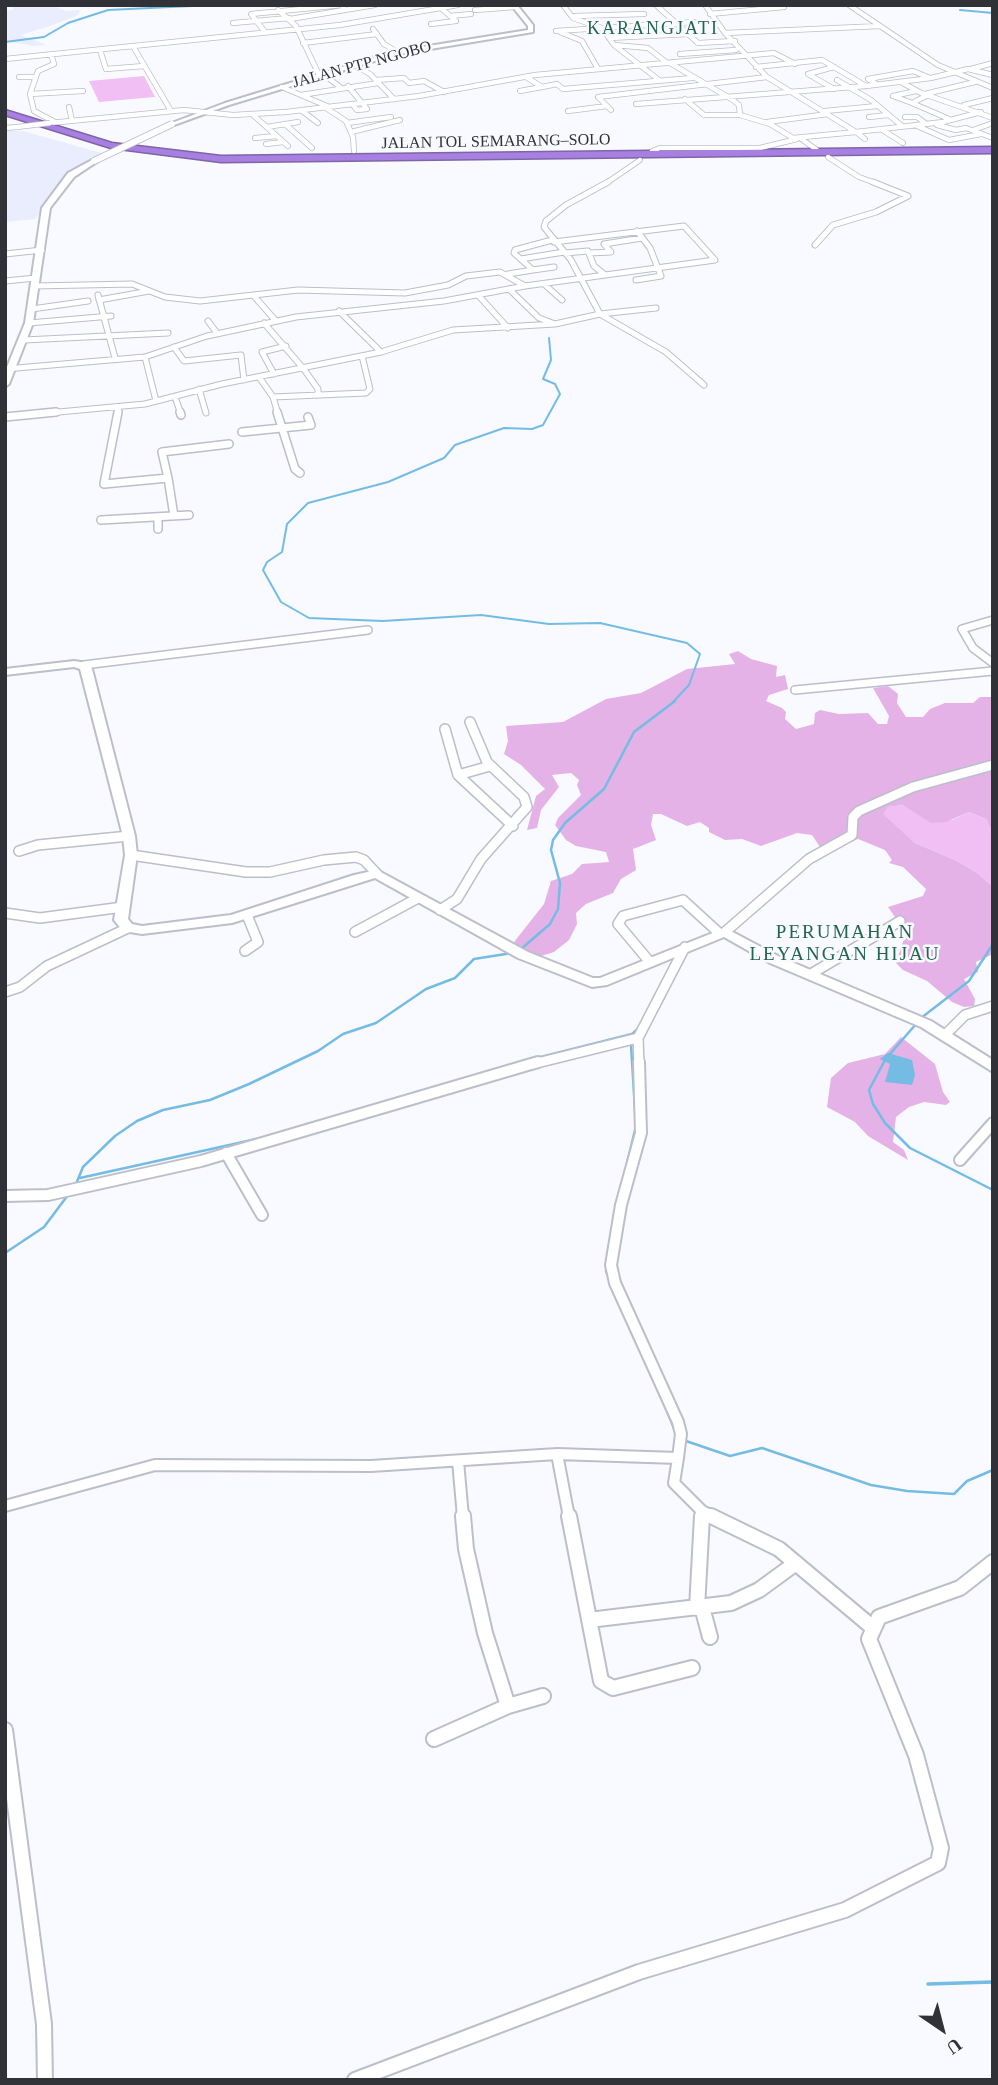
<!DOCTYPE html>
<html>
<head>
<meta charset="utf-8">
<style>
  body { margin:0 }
  #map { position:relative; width:998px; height:2085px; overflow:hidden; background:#f9faff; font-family:Georgia,serif }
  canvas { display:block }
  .frame { position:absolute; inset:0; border:7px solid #313237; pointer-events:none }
  .north { position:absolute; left:907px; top:1994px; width:70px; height:70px; -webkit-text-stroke:5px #f9faff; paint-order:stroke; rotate:145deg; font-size:19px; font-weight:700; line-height:28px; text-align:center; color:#313237 }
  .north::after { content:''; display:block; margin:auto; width:24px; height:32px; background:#313237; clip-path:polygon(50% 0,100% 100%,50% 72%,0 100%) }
</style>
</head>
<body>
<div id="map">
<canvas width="998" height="2085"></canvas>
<div class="frame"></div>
<div class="north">U</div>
</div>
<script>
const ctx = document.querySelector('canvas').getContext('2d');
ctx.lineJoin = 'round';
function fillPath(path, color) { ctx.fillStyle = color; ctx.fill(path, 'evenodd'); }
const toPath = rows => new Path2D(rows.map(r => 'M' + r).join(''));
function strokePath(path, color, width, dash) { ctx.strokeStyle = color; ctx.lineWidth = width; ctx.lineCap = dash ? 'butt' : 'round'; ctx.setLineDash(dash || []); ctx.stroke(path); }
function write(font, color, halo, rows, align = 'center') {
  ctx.font = font + ' Georgia,serif'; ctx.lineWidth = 5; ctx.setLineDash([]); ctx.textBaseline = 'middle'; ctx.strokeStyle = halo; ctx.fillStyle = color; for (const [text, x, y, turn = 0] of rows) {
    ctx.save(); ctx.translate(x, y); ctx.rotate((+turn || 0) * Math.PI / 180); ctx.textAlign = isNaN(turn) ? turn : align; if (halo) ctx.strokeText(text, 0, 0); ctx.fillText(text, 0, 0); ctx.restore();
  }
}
fillPath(toPath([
  [13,5,51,5,66,11,80,10,78,15,53,25,21,35,46,45,34,46,5,41,5,11,13,10],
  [5,130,23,131,112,156,75,175,54,203,43,203,41,212,35,219,5,222]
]), '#eaedfd');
fillPath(toPath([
  [144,76,155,97,99,102,89,81],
  [903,805,952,820,969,812,986,819,993,834,993,887,976,872,955,860,915,843,882,814,888,807]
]), '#f1bff4');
fillPath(toPath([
  [738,651,751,659,777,666,776,677,785,675,788,689,769,695,766,701,782,708,786,712,785,719,796,729,814,724,815,713,820,710,839,714,868,713,878,724,887,724,889,716,873,688,888,686,898,694,897,703,906,717,923,717,930,709,945,703,973,703,980,697,993,697,993,834,986,819,969,812,946,822,931,823,903,805,888,807,883,814,915,843,955,860,976,872,993,887,993,954,976,962,978,972,964,979,975,999,974,1006,964,1007,952,1002,927,981,903,970,896,963,906,933,888,907,923,896,926,889,903,867,889,863,892,860,885,850,858,839,824,853,812,835,797,833,761,846,742,839,725,840,709,832,709,828,700,822,687,826,661,814,653,814,651,825,656,840,633,849,636,870,621,879,613,893,586,904,576,913,577,924,569,940,554,952,541,956,526,952,514,942,544,904,551,881,572,874,582,864,609,862,606,852,576,846,566,840,555,825,558,818,581,795,577,785,579,780,571,773,552,775,559,787,541,810,537,828,527,830,536,796,545,789,521,765,504,754,508,741,506,726,563,722,606,699,641,693,687,669,735,664,729,654],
  [901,1037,935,1064,943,1092,950,1102,946,1105,924,1102,909,1107,896,1117,893,1142,904,1150,908,1160,868,1136,855,1122,827,1107,831,1078,848,1063,885,1054]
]), '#e4b2e7');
fillPath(toPath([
  [888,1053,912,1060,915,1075,912,1085,885,1082,890,1064,880,1059]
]), '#74bce3');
strokePath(toPath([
  [960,10,993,13],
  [5,42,44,37,68,23,108,10,213,5],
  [549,338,551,360,543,379,555,384,560,394,543,425,532,429,504,428,455,445,444,458,388,482,308,503,287,524,282,552,267,562,263,570,281,602,309,618,383,621,481,615,549,624,600,623,687,643,700,654,689,685,673,702]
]), '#74bce3', 2);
strokePath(toPath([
  [521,949,550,924,558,909,560,883,551,850,553,840,565,823,604,789,634,732,675,701],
  [921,1018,969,981,993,944],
  [889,1055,917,1023],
  [529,1060,632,1034,639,1028],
  [885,1060,869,1090,873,1104,885,1123,910,1148,993,1190],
  [298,1127,425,1090],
  [80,1178,261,1138],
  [623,1180,636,1126,631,1045],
  [76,1184,83,1167,115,1136,137,1121,163,1110,210,1100,249,1084,318,1051,343,1034,376,1023,426,989,455,978,474,959,512,953],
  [614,1214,606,1271,647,1366],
  [5,1253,44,1227,68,1195],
  [661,1397,676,1433],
  [683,1440,730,1456,762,1448,871,1485,907,1491,954,1494,967,1481,993,1470]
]), '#74bce3', 2.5);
strokePath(toPath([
  [928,1984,993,1982]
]), '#74bce3', 3.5);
const streetFar5 = toPath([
  [563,5,573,18,602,28,614,45,659,80],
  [656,5,698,43,735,41],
  [705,5,725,33,767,77,856,132,943,122,981,112],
  [849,5,938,65,993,88],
  [278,10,296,26,319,75],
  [475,10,514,7],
  [710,14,784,7],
  [450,16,471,14],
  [575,16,644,14],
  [290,19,375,5],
  [233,23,289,18],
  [431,24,456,21,441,8],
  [373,29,384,44,397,52],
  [556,31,694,22],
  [265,32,251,14,342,5,345,10],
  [560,32,582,41,598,69],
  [725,33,880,26],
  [609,38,689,34],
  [303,43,377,34],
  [615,45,648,48,667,63],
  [134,48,171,111],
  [100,50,106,69,144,66],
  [51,54,54,64,38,71,30,94,34,111,55,122],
  [680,54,736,50],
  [5,59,340,25,458,5],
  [670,63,733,100,739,105,740,115,770,124,793,138,856,132,865,139],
  [354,65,370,74,394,99],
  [756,67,822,60,866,86],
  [834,67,808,74,834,89],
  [971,69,993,63],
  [323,74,340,87],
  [19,77,36,77],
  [526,77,542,87,557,84,563,89,692,78],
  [376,80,404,78,409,83,424,81,444,92],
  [837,80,871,100,902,126],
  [901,82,921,93,993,118],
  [875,83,868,79,913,71,930,78],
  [348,86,367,109,357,110,352,104],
  [282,87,327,106],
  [520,91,542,87],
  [30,94,83,91],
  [925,94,975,82],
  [301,95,378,83],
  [928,95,912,103,949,119],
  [685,99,704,115,741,115],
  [912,103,893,96,916,91],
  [636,104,866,86,931,78,968,69,993,75],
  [964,105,993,98],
  [69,107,72,121],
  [326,108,346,121,353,137,354,151],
  [301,110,318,123],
  [611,110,598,97,767,77],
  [568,111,607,106],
  [825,111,877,106],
  [252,114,288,146],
  [869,117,888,115],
  [905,117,917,117,925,123],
  [767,122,828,114],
  [50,123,184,110,233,115,286,112,419,96,535,75,774,53,795,64],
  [347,123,391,117],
  [285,124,312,148],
  [915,125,949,140,981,134],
  [937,125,956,130,966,128,993,138],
  [267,127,298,122],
  [5,128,17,127],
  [881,129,903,143],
  [973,130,993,123],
  [351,132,400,120],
  [255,138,276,136],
  [800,138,817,150],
  [266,144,283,142],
  [652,151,660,148,760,148,797,139],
  [828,157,859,177,878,184],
  [605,184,640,160]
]);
const streetFar4 = toPath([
  [608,182,566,205,546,221,544,227,571,260,600,314,666,352,704,385],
  [815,245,833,225,876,212,908,196,873,182],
  [565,253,588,251,594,266,605,275],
  [589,253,611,252,604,244,642,238],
  [5,254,42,250],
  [521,259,564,252],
  [533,270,554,267],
  [508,274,533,270,514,253,515,250,552,240],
  [636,280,661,276,650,248,637,231],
  [5,281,36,278],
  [544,284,562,300],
  [34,286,132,284,165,297,200,301,298,290,405,293,448,285,466,276,500,272,525,286],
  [509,289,539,318,555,324,600,314,656,308],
  [98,295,115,358],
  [253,295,276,321],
  [478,295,508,328],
  [99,300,149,291],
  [32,309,88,301],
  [339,311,381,352],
  [208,321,217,333],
  [29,323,111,316],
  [264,323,303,368,318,389,318,394],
  [24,340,168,333],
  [174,347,184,361,241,355,244,380],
  [145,357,156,401],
  [5,369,145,357,207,336,296,317,444,301,525,286,715,260,684,226,554,242],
  [274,374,262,352,286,346],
  [259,377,273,397,278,414],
  [199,389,206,413],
  [175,397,181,414],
  [273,397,366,393,370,389,362,356],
  [37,414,145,404,222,384,381,352,453,330,555,324],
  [118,414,119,407]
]);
const streetFar3 = toPath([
  [118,412,104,484,168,478,174,516],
  [180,412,181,415],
  [277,412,295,469,300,473],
  [5,417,56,412],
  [242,432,311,425,308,417],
  [168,478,162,452,229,444],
  [158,517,158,529],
  [101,520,189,515],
  [993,620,962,629,973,648,993,663],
  [84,665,368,630],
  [795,690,993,671]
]);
const streetFar2 = toPath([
  [445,729,458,775,513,826],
  [458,775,490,766],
  [19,851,38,845,129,836],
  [131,855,246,872,270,872,324,860,356,857,364,860,377,874],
  [440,910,457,899,481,859,527,807,524,797,487,762,470,722],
  [5,913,40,918,123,907],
  [355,932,418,898],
  [725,932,809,859,852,835,853,817,859,811,913,787,993,765],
  [245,951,258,942,247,915],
  [649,961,618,924,623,916,683,900,718,932],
  [811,974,900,921],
  [5,992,20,987,47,966,128,928],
  [945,1035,965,1015,993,1006],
  [533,1064,638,1038],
  [639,1064,638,1038,685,947]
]);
const streetFar1 = toPath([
  [226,1153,262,1215],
  [960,1160,993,1123],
  [5,1196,48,1195,201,1161,538,1062],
  [557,1454,569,1517],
  [678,1458,674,1483,702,1511,715,1517],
  [458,1461,463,1517],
  [5,1506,155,1465,371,1466,557,1454,678,1458,681,1434,678,1422,615,1283,611,1265,621,1205,641,1133,639,1062],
  [702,1517,702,1511]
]);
const street = toPath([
  [569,1516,601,1681,613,1688,692,1668],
  [711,1516,779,1549,872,1627],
  [702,1607,710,1637],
  [697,1608,702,1516],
  [589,1620,731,1603,759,1590,796,1563],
  [508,1706,543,1696],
  [5,1730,44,2024,45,2080],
  [434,1739,508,1706,485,1633,466,1549,463,1516],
  [355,2080,639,1972,845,1910,938,1863,941,1848,916,1755,869,1639,879,1617,960,1588,993,1562]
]);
const secondary = toPath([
  [511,5,517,5,533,25,533,32,394,55,229,105,174,125,169,124,225,103,391,52,528,30,528,26,511,5],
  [92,160,98,161,74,177,50,208,33,323,9,384,5,387,5,372,25,323,42,208,68,173,92,160],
  [74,661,88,663,92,669,135,836,137,855,128,919,132,924,142,926,231,915,354,875,377,870,528,952,593,978,600,978,725,928,780,957,931,1021,993,1060,993,1072,921,1027,770,963,724,937,607,985,592,987,518,958,375,878,232,923,142,934,123,931,114,920,125,855,123,836,80,669,74,667,5,675,5,669,74,661]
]);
const highway = toPath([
  [5,110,112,143,221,156,993,147,993,153,221,162,111,148,5,115,5,110]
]);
strokePath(streetFar5, '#bcbeca', 6);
strokePath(streetFar4, '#bcbeca', 7);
strokePath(streetFar3, '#bcbeca', 10);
strokePath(streetFar2, '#bcbeca', 12);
strokePath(streetFar1, '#bcbeca', 14);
strokePath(street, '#bcbeca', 18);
strokePath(secondary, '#bcbeca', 4);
strokePath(highway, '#7e65a6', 3);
strokePath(streetFar5, '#fff', 4.5);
strokePath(streetFar4, '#fff', 5);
strokePath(streetFar3, '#fff', 7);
strokePath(streetFar2, '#fff', 9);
strokePath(streetFar1, '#fff', 10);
strokePath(street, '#fff', 14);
fillPath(secondary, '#fff');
fillPath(highway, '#a880e2');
const streetBridge = toPath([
  [17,127,50,123]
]);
const secondaryBridge = toPath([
  [94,161,172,124]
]);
strokePath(streetBridge, '#bcbeca', 6, []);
strokePath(secondaryBridge, '#bcbeca', 8, []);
strokePath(streetBridge, '#fff', 4.5);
strokePath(secondaryBridge, '#fff', 6);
write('16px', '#313237', '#f9faff', [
  ["JALAN PTP NGOBO",362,65,-15],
  ["JALAN TOL SEMARANG–SOLO",496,142,-1]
]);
ctx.letterSpacing = '2px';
write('18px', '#22664c', '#f9faff', [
  ["KARANGJATI",653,29]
]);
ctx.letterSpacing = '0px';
ctx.letterSpacing = '2px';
write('19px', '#22664c', '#f9faff', [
  ["PERUMAHAN",845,933],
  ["LEYANGAN HIJAU",845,955]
]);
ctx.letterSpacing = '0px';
</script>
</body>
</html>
